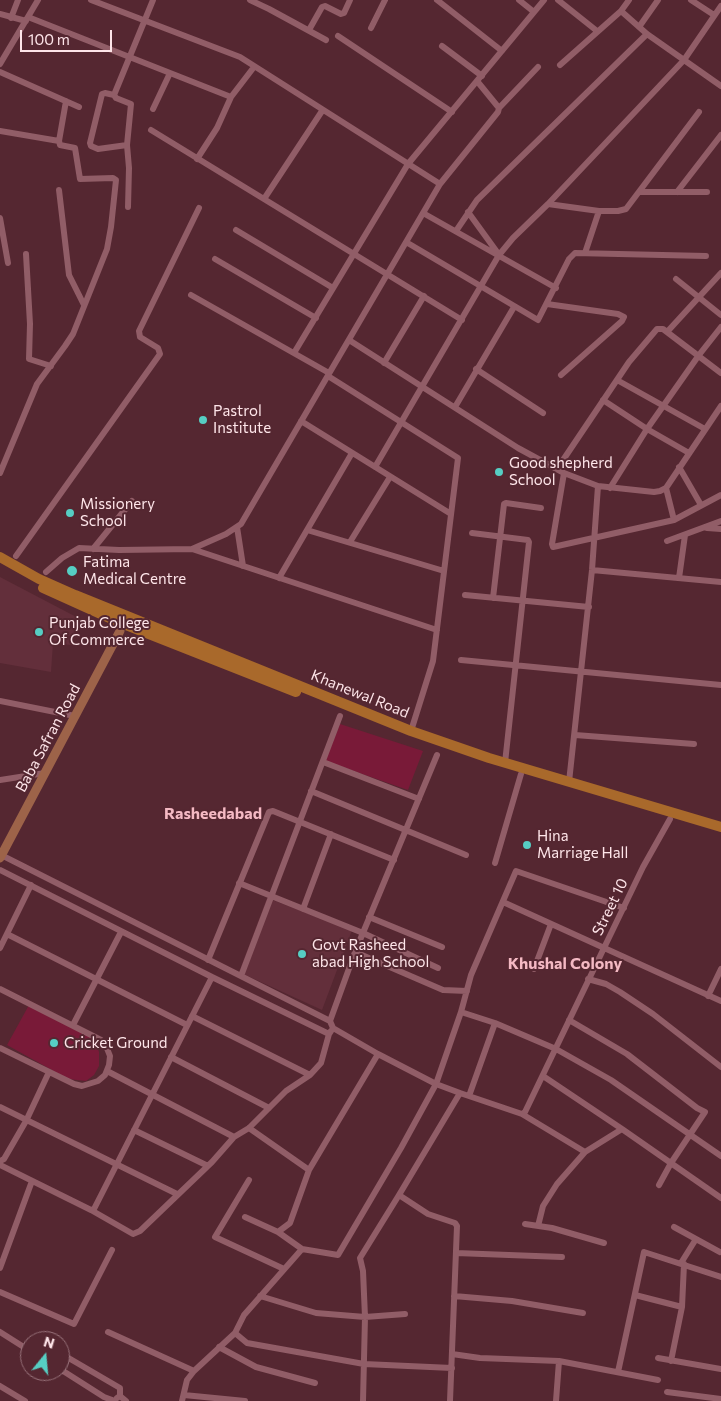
<!DOCTYPE html>
<html>
<head>
<meta charset="utf-8">
<style>
  body { margin:0 }
  #map { position:relative; width:721px; height:1401px; overflow:hidden; background:#552731; font-family:Commissioner,sans-serif }
  canvas { display:block }
  .north { position:absolute; left:20px; top:1331px; width:50px; height:50px; box-sizing:border-box; background:#552731; border:1px solid #99737b; border-radius:50%; rotate:17deg; font-size:14px; font-weight:700; line-height:20px; text-align:center; color:#fee5e9 }
  .north::after { content:''; display:block; margin:auto; width:18px; height:22px; background:#56cec3; clip-path:polygon(50% 0,100% 100%,50% 72%,0 100%) }
  .scale { position:absolute; left:20px; top:30px; width:92px; height:22px; box-sizing:border-box; border:2px solid #fee5e9; border-top:0; padding-left:6px; font-size:15px; line-height:18px; white-space:nowrap; color:#fee5e9; -webkit-text-stroke:4px #552731; paint-order:stroke }
</style>
</head>
<body>
<div id="map">
<canvas width="721" height="1401"></canvas>
<div class="north">N</div>
<div class="scale">100 m</div>
</div>
<script>
const ctx = document.querySelector('canvas').getContext('2d');
ctx.lineJoin = 'round';
function fillPath(path, color) { ctx.fillStyle = color; ctx.fill(path, 'evenodd'); }
const toPath = rows => new Path2D(rows.map(r => 'M' + r).join(''));
function strokePath(path, color, width, dash) { ctx.strokeStyle = color; ctx.lineWidth = width; ctx.lineCap = dash ? 'butt' : 'round'; ctx.setLineDash(dash || []); ctx.stroke(path); }
function write(font, color, halo, rows, align = 'center') {
  ctx.font = font + ' Commissioner,sans-serif'; ctx.lineWidth = 4; ctx.setLineDash([]); ctx.textBaseline = 'middle'; ctx.strokeStyle = halo; ctx.fillStyle = color; for (const [text, x, y, turn = 0] of rows) {
    ctx.save(); ctx.translate(x, y); ctx.rotate((+turn || 0) * Math.PI / 180); ctx.textAlign = isNaN(turn) ? turn : align; if (halo) ctx.strokeText(text, 0, 0); ctx.fillText(text, 0, 0); ctx.restore();
  }
}
fillPath(toPath([
  [0,577,84,621,71,645,53,643,51,672,0,663],
  [267,898,352,930,322,1010,239,972]
]), '#632f3b');
fillPath(toPath([
  [340,724,423,751,408,790,325,761],
  [29,1005,87,1034,96,1043,99,1052,99,1066,94,1075,86,1081,68,1079,7,1045]
]), '#791a38');
strokePath(toPath([
  [91,0,240,57,440,184],
  [250,0,269,9,326,40],
  [437,0,502,51],
  [519,0,534,12],
  [558,0,597,31],
  [691,0,714,15],
  [621,11,647,34,721,86],
  [0,14,26,21],
  [28,17,231,97],
  [11,18,18,0],
  [639,27,658,0],
  [371,28,385,0],
  [309,30,322,7,325,6,341,14,344,13,350,0],
  [338,36,452,112],
  [442,46,482,76],
  [0,64,38,0],
  [560,65,621,11,629,0],
  [0,72,79,107],
  [114,95,105,93,102,94,90,143,91,146,98,149,127,145],
  [499,108,538,67],
  [153,109,170,73],
  [151,130,462,320],
  [0,131,59,141],
  [197,159,217,128,231,97,254,67],
  [59,190,69,275,84,305],
  [639,192,707,192],
  [677,192,721,135],
  [264,199,322,111],
  [548,204,599,211,618,211,626,209,699,112],
  [128,207,129,168,127,145,131,104,116,98,114,95,153,0],
  [468,212,497,252],
  [423,213,556,288],
  [0,218,8,263],
  [236,230,333,288],
  [456,231,477,200,647,34],
  [406,242,538,320,569,259,575,253,706,256],
  [585,253,599,211],
  [26,254,30,324,29,359,51,366],
  [215,259,316,318],
  [676,279,721,315],
  [191,295,329,373],
  [547,304,618,314,624,317,622,321,561,375],
  [667,332,721,273],
  [349,340,518,448,564,473,598,486,654,492,660,491,666,488,721,406],
  [294,353,408,164,544,0],
  [384,363,424,296],
  [476,369,543,413],
  [328,376,458,458,433,661,411,731],
  [617,380,705,429],
  [603,400,647,429,689,453],
  [455,407,514,307],
  [301,421,451,514],
  [375,467,499,255,513,238,548,204,684,60,721,6],
  [679,467,701,505],
  [557,469,629,362,657,329,663,329,721,373],
  [0,473,37,384,65,346,73,334,107,249,111,227,116,180,113,178,80,179,75,148,60,145,59,141,66,101],
  [564,473,552,544,553,547,674,520,721,495],
  [610,488,647,429,699,355,721,327],
  [666,488,674,520],
  [237,527,243,566],
  [707,528,721,529],
  [307,530,444,571],
  [472,533,528,540,529,542,505,763],
  [667,541,721,521],
  [350,542,390,477],
  [93,549,132,501],
  [192,549,437,630],
  [16,556,160,354,158,348,140,337,139,331,199,208],
  [592,570,721,582],
  [46,572,62,558,79,548,119,550,192,549,226,534,241,524,440,184,498,112,499,108,477,81],
  [279,578,352,453],
  [679,578,685,535],
  [465,595,589,607],
  [493,598,504,504,506,503,541,508],
  [461,660,721,685],
  [0,701,75,716],
  [575,735,694,744],
  [437,755,355,952,330,1021,333,1028,378,1054,436,1084,460,1093,399,1195,428,1214,455,1223,457,1226,450,1401],
  [323,762,419,799],
  [0,780,45,773],
  [569,782,592,570,598,486],
  [311,791,466,855],
  [1,855,330,1021],
  [495,863,521,774],
  [0,870,212,977,329,1034],
  [239,883,363,933,438,968],
  [503,902,721,1001],
  [303,909,331,834],
  [369,917,442,947],
  [7,934,187,1025],
  [0,948,31,885],
  [355,952,443,990,467,991],
  [208,960,269,812,273,811,394,860],
  [534,969,551,924],
  [241,976,340,716],
  [588,979,606,984,620,992,653,1014,721,1067],
  [0,989,101,1040,106,1046,110,1056,109,1065,105,1075,98,1081,82,1086,74,1084,0,1048],
  [708,996,721,969],
  [461,1012,495,1023],
  [192,1016,310,1075],
  [569,1020,627,1054,697,1108,705,1112,671,1163,659,1185],
  [73,1025,121,932],
  [171,1057,269,1108],
  [107,1071,234,1137],
  [543,1076,622,1129],
  [460,1093,522,1114,585,1152],
  [469,1096,495,1023,556,1049,611,1080,721,1156],
  [0,1107,177,1194],
  [522,1114,525,1112,643,867,670,819],
  [249,1128,309,1170,378,1054],
  [134,1130,208,1166],
  [0,1161,4,1159,26,1121,49,1072],
  [0,1165,91,1210,94,1209,212,977],
  [249,1180,215,1237,284,1269],
  [91,1210,133,1234,140,1231,212,1162,234,1137,249,1128,286,1091,310,1075,321,1063,329,1034,331,1031],
  [245,1217,278,1232,302,1249],
  [525,1224,552,1228,604,1243],
  [538,1226,543,1206,557,1184,585,1152,622,1129,721,1198],
  [674,1227,720,1252],
  [278,1232,290,1223,309,1170],
  [456,1253,562,1257],
  [681,1263,696,1239],
  [0,1268,32,1181],
  [0,1292,74,1324,112,1250],
  [635,1295,682,1307],
  [260,1296,316,1313,365,1317,405,1314],
  [454,1296,512,1301,583,1313],
  [0,1332,30,1351],
  [108,1332,194,1371,187,1380,182,1401],
  [235,1333,247,1343,364,1364,452,1368],
  [219,1347,256,1367,315,1383],
  [60,1353,120,1388,120,1396],
  [452,1354,480,1358,559,1361],
  [658,1358,721,1369],
  [671,1361,682,1307,684,1264],
  [60,1369,104,1397,115,1401],
  [194,1371,235,1333,244,1315,302,1249,338,1255,401,1148,436,1084,461,1012,471,975,516,871,624,908],
  [618,1372,644,1252,721,1277],
  [0,1386,25,1401],
  [667,1392,721,1399],
  [184,1395,245,1401],
  [117,1398,120,1396,126,1401],
  [363,1401,365,1317,363,1271,360,1258,399,1195],
  [556,1401,559,1361,658,1380]
]), '#915d67', 6);
strokePath(toPath([
  [0,858,120,631]
]), '#9d6349', 9);
strokePath(toPath([
  [0,557,39,579,75,595,411,731,489,758,721,827],
  [43,588,116,621,296,692]
]), '#a9692b', 10);
for (const [x, y, r, color] of [
  [203,420,5,"#56cec3"],
  [499,472,5,"#56cec3"],
  [70,513,5,"#56cec3"],
  [72,571,6,"#56cec3"],
  [39,632,5,"#56cec3"],
  [527,845,5,"#56cec3"],
  [302,954,5,"#56cec3"],
  [54,1043,5,"#56cec3"]
]) { const dot = new Path2D(); dot.arc(x, y, r, 0, 2 * Math.PI); ctx.fillStyle = color; ctx.fill(dot); strokePath(dot, '#552731', 2); }
write('15px', '#fee5e9', '#552731', [
  ["Pastrol",213,411],
  ["Institute",213,428],
  ["Good shepherd",509,463],
  ["School",509,480],
  ["Missionery",80,504],
  ["School",80,521],
  ["Fatima",83,562],
  ["Medical Centre",83,579],
  ["Punjab College",49,623],
  ["Of Commerce",49,640],
  ["Hina",537,836],
  ["Marriage Hall",537,853],
  ["Govt Rasheed",312,945],
  ["abad High School",312,962],
  ["Cricket Ground",64,1043]
], 'left');
write('15px', '#fee5e9', '#552731', [
  ["Khanewal Road",360,694,22],
  ["Baba Safran Road",48,738,-62],
  ["Street 10",610,907,-64]
]);
write('bold 16px', '#f4b9c3', '#552731', [
  ["Rasheedabad",213,814],
  ["Khushal Colony",565,964]
]);
</script>
</body>
</html>
